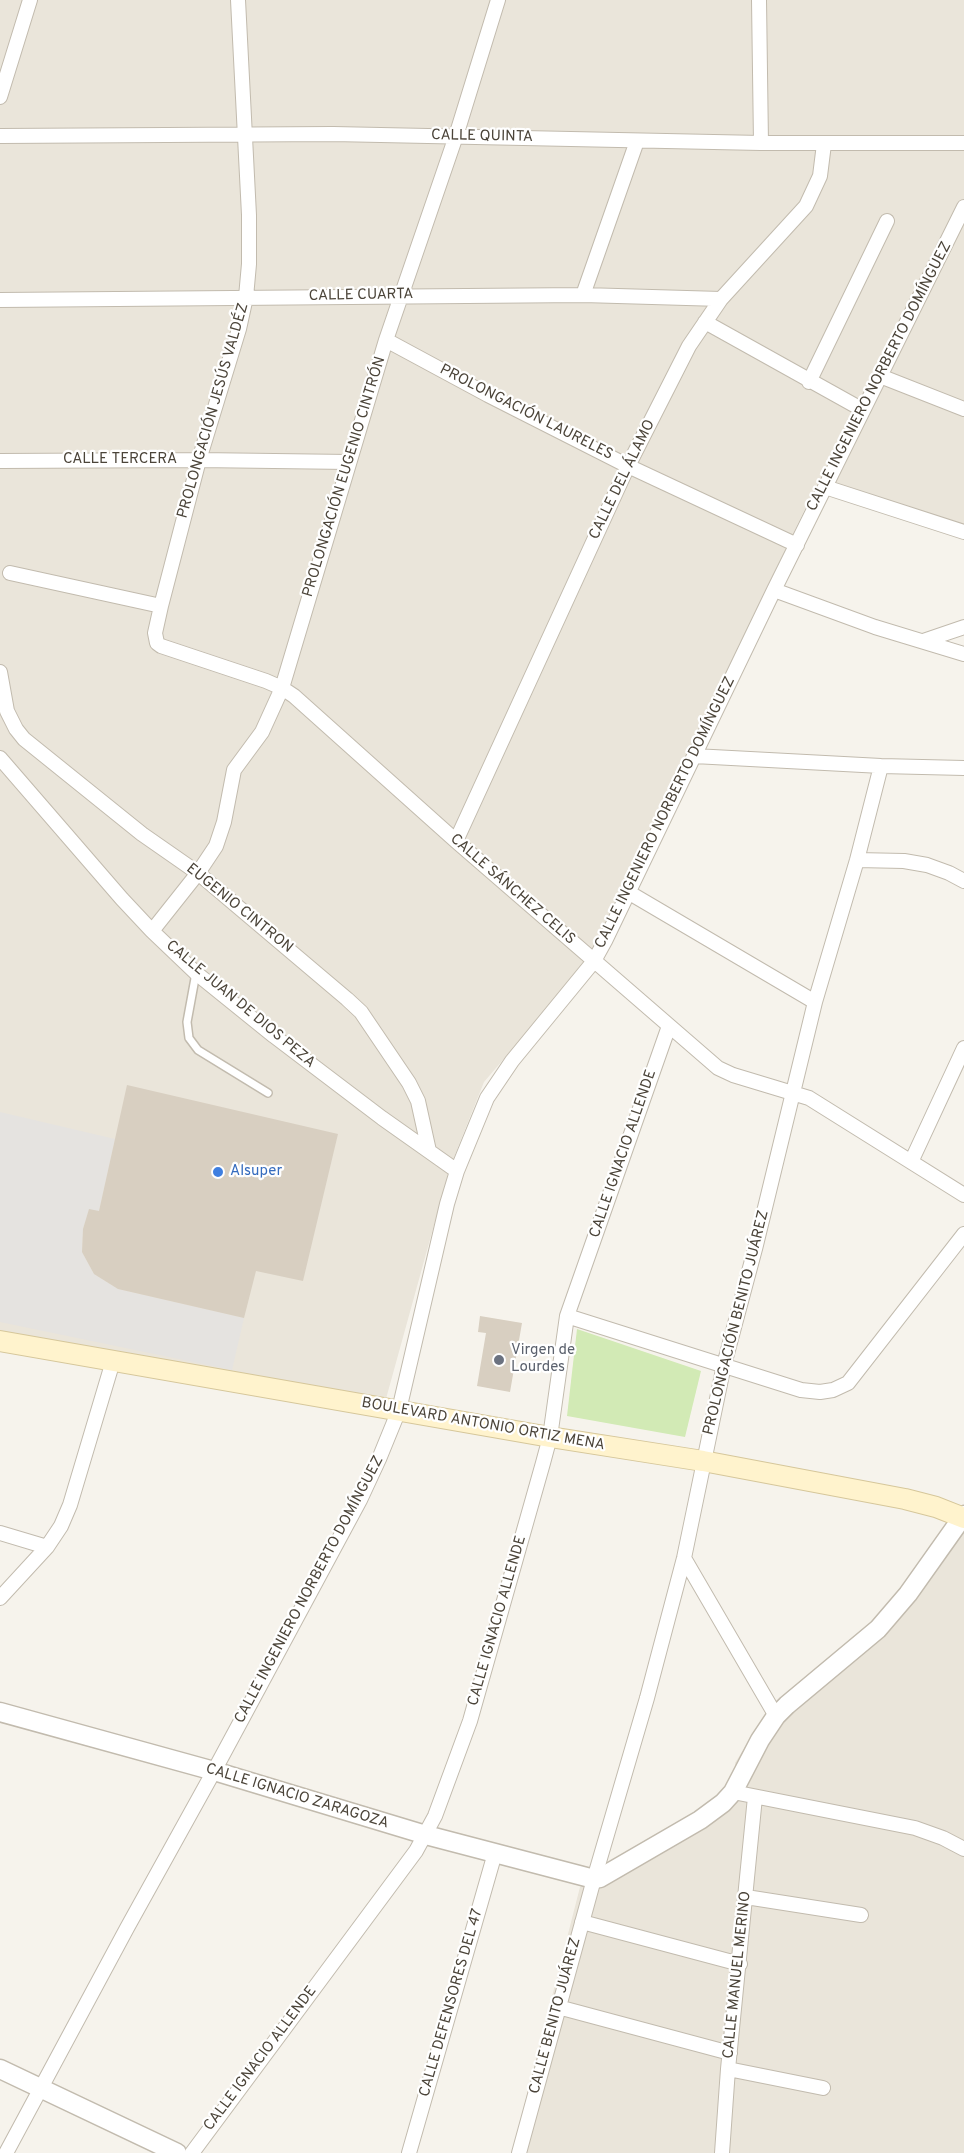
<!DOCTYPE html>
<html>
<head>
<meta charset="utf-8">
<style>
  body { margin:0 }
  canvas { display:block; background:#f6f3ec }
</style>
</head>
<body>
<canvas width="964" height="2153"></canvas>
<script>
const ctx = document.querySelector('canvas').getContext('2d');
ctx.lineJoin = 'round';
function fillPath(path, color) { ctx.fillStyle = color; ctx.fill(path, 'evenodd'); }
const toPath = rows => new Path2D(rows.map(r => 'M' + r).join(''));
function strokePath(path, color, width, dash) { ctx.strokeStyle = color; ctx.lineWidth = width; ctx.lineCap = dash ? 'butt' : 'round'; ctx.setLineDash(dash || []); ctx.stroke(path); }
function write(font, color, halo, rows, align = 'center') {
  ctx.font = font + ' Overpass,sans-serif'; ctx.lineWidth = 4.5; ctx.setLineDash([]); ctx.textBaseline = 'middle'; ctx.strokeStyle = halo; ctx.fillStyle = color; for (const [text, x, y, turn = 0] of rows) {
    ctx.save(); ctx.translate(x, y); ctx.rotate((+turn || 0) * Math.PI / 180); ctx.textAlign = isNaN(turn) ? turn : align; if (halo) ctx.strokeText(text, 0, 0); ctx.fillText(text, 0, 0); ctx.restore();
  }
}
fillPath(toPath([
  [0,0,964,0,964,531,817,484,585,964,484,1082,450,1167,384,1406,0,1348],
  [964,1508,964,2153,512,2153,580,1887,720,1798,739,1802,735,1763,753,1734,888,1615]
]), '#eae5da');
fillPath(toPath([
  [577,1329,701,1371,685,1437,567,1416]
]), '#d2eab5');
fillPath(toPath([
  [0,1112,115,1139,99,1211,89,1210,83,1229,82,1252,94,1274,118,1289,244,1318,232,1370,0,1322]
]), '#e5e3e0');
fillPath(toPath([
  [127,1085,338,1134,303,1281,256,1271,244,1318,118,1289,94,1274,82,1252,83,1229,89,1209,99,1211],
  [480,1316,522,1323,510,1392,477,1386,486,1333,478,1332]
]), '#d8cfc1');
const service = toPath([
  [196,973,187,1022,189,1038,198,1050,268,1093]
]);
const minor = toPath([
  [238,0,249,215,249,264,246,297,239,329,199,460,161,606,155,633,157,643,161,646,266,681,282,688,294,696,456,841,718,1068,733,1075,809,1098,964,1195],
  [759,0,761,143],
  [0,97,30,0],
  [0,136,333,134,761,143,964,143],
  [583,295,637,141],
  [0,300,583,295,721,299],
  [705,322,863,410],
  [386,340,488,395,628,466,797,545],
  [880,376,964,409],
  [809,382,887,221],
  [0,461,199,460,349,462],
  [825,487,964,532],
  [10,573,161,606],
  [774,590,875,627,964,654],
  [923,641,964,627],
  [0,672,7,711,16,729,24,739,142,834,198,873,347,999,361,1012,409,1083,418,1101,429,1151],
  [694,756,881,766,964,768],
  [0,758,122,899,152,931,196,973,274,1036,382,1118,457,1171],
  [456,841,628,466,689,346,721,299,806,206,820,176,824,144],
  [857,860,904,861,927,865,949,873,964,881],
  [628,892,815,1002],
  [152,931,198,873,216,846,224,822,234,770,262,732,282,688,386,340,456,136,498,0],
  [911,1162,964,1048],
  [567,1316,801,1390,820,1392,833,1390,848,1383,964,1234],
  [0,1533,47,1547],
  [684,1558,776,1716],
  [0,1598,47,1547,61,1526,70,1505,113,1361],
  [733,1792,915,1828,943,1838,964,1849],
  [746,1897,861,1915],
  [582,1922,740,1964],
  [558,2007,730,2053],
  [728,2069,823,2088],
  [6,2153,127,1928,214,1771,360,1500,379,1459,399,1410,447,1204,457,1171,487,1098,512,1061,594,961,605,941,774,590,964,207],
  [192,2153,416,1851,435,1816,470,1721,543,1463,550,1437,567,1316,669,1026],
  [409,2153,495,1853],
  [519,2153,594,1879,647,1698,684,1558,724,1365,755,1249,815,1002,857,860,881,766],
  [722,2153,728,2069,755,1797]
]);
const tertiary = toPath([
  [0,1712,214,1771,426,1835,594,1879,600,1878,700,1820,723,1803,733,1792,760,1740,776,1716,787,1705,878,1629,908,1594,964,1515],
  [0,2069,177,2153]
]);
const secondary = toPath([
  [0,1341,550,1437,703,1461,905,1499,936,1507,964,1518]
]);
strokePath(service, '#c2bbae', 10);
strokePath(minor, '#c2bbae', 16);
strokePath(tertiary, '#c2bbae', 21);
strokePath(secondary, '#d6c79b', 22);
strokePath(service, '#fff', 7);
strokePath(minor, '#fff', 14);
strokePath(tertiary, '#fff', 18);
strokePath(secondary, '#fff3cd', 20);
for (const [x, y, r, color] of [
  [218,1172,6,"#3f7fe0"],
  [499,1360,6,"#6b7280"]
]) { const dot = new Path2D(); dot.arc(x, y, r, 0, 2 * Math.PI); ctx.fillStyle = color; ctx.fill(dot); strokePath(dot, '#fff', 2); }
write('15px', '#4b4439', '#fff', [
  ["CALLE QUINTA",482,137,1],
  ["CALLE CUARTA",361,296,-1],
  ["CALLE INGENIERO NORBERTO DOMÍNGUEZ",880,377,-63],
  ["PROLONGACIÓN JESÚS VALDÉZ",214,411,-74],
  ["PROLONGACIÓN LAURELES",526,413,27],
  ["CALLE TERCERA",120,460],
  ["PROLONGACIÓN EUGENIO CINTRÓN",345,477,-73],
  ["CALLE DEL ÁLAMO",623,480,-64],
  ["CALLE INGENIERO NORBERTO DOMÍNGUEZ",666,813,-64],
  ["CALLE SÁNCHEZ CELIS",512,890,41],
  ["EUGENIO CINTRON",239,909,39],
  ["CALLE JUAN DE DIOS PEZA",240,1005,40],
  ["CALLE IGNACIO ALLENDE",624,1154,-71],
  ["PROLONGACIÓN BENITO JUÁREZ",737,1323,-76],
  ["BOULEVARD ANTONIO ORTIZ MENA",483,1425,10],
  ["CALLE INGENIERO NORBERTO DOMÍNGUEZ",310,1590,-62],
  ["CALLE IGNACIO ALLENDE",498,1621,-74],
  ["CALLE IGNACIO ZARAGOZA",297,1797,17],
  ["CALLE MANUEL MERINO",738,1975,-84],
  ["CALLE DEFENSORES DEL 47",452,2003,-74],
  ["CALLE BENITO JUÁREZ",556,2016,-75],
  ["CALLE IGNACIO ALLENDE",261,2059,-53]
]);
write('15px', '#366cbe', '#fff', [
  ["Alsuper",230,1172]
], 'left');
write('15px', '#5b616d', '#fff', [
  ["Virgen de",511,1351],
  ["Lourdes",511,1368]
], 'left');
</script>
</body>
</html>
